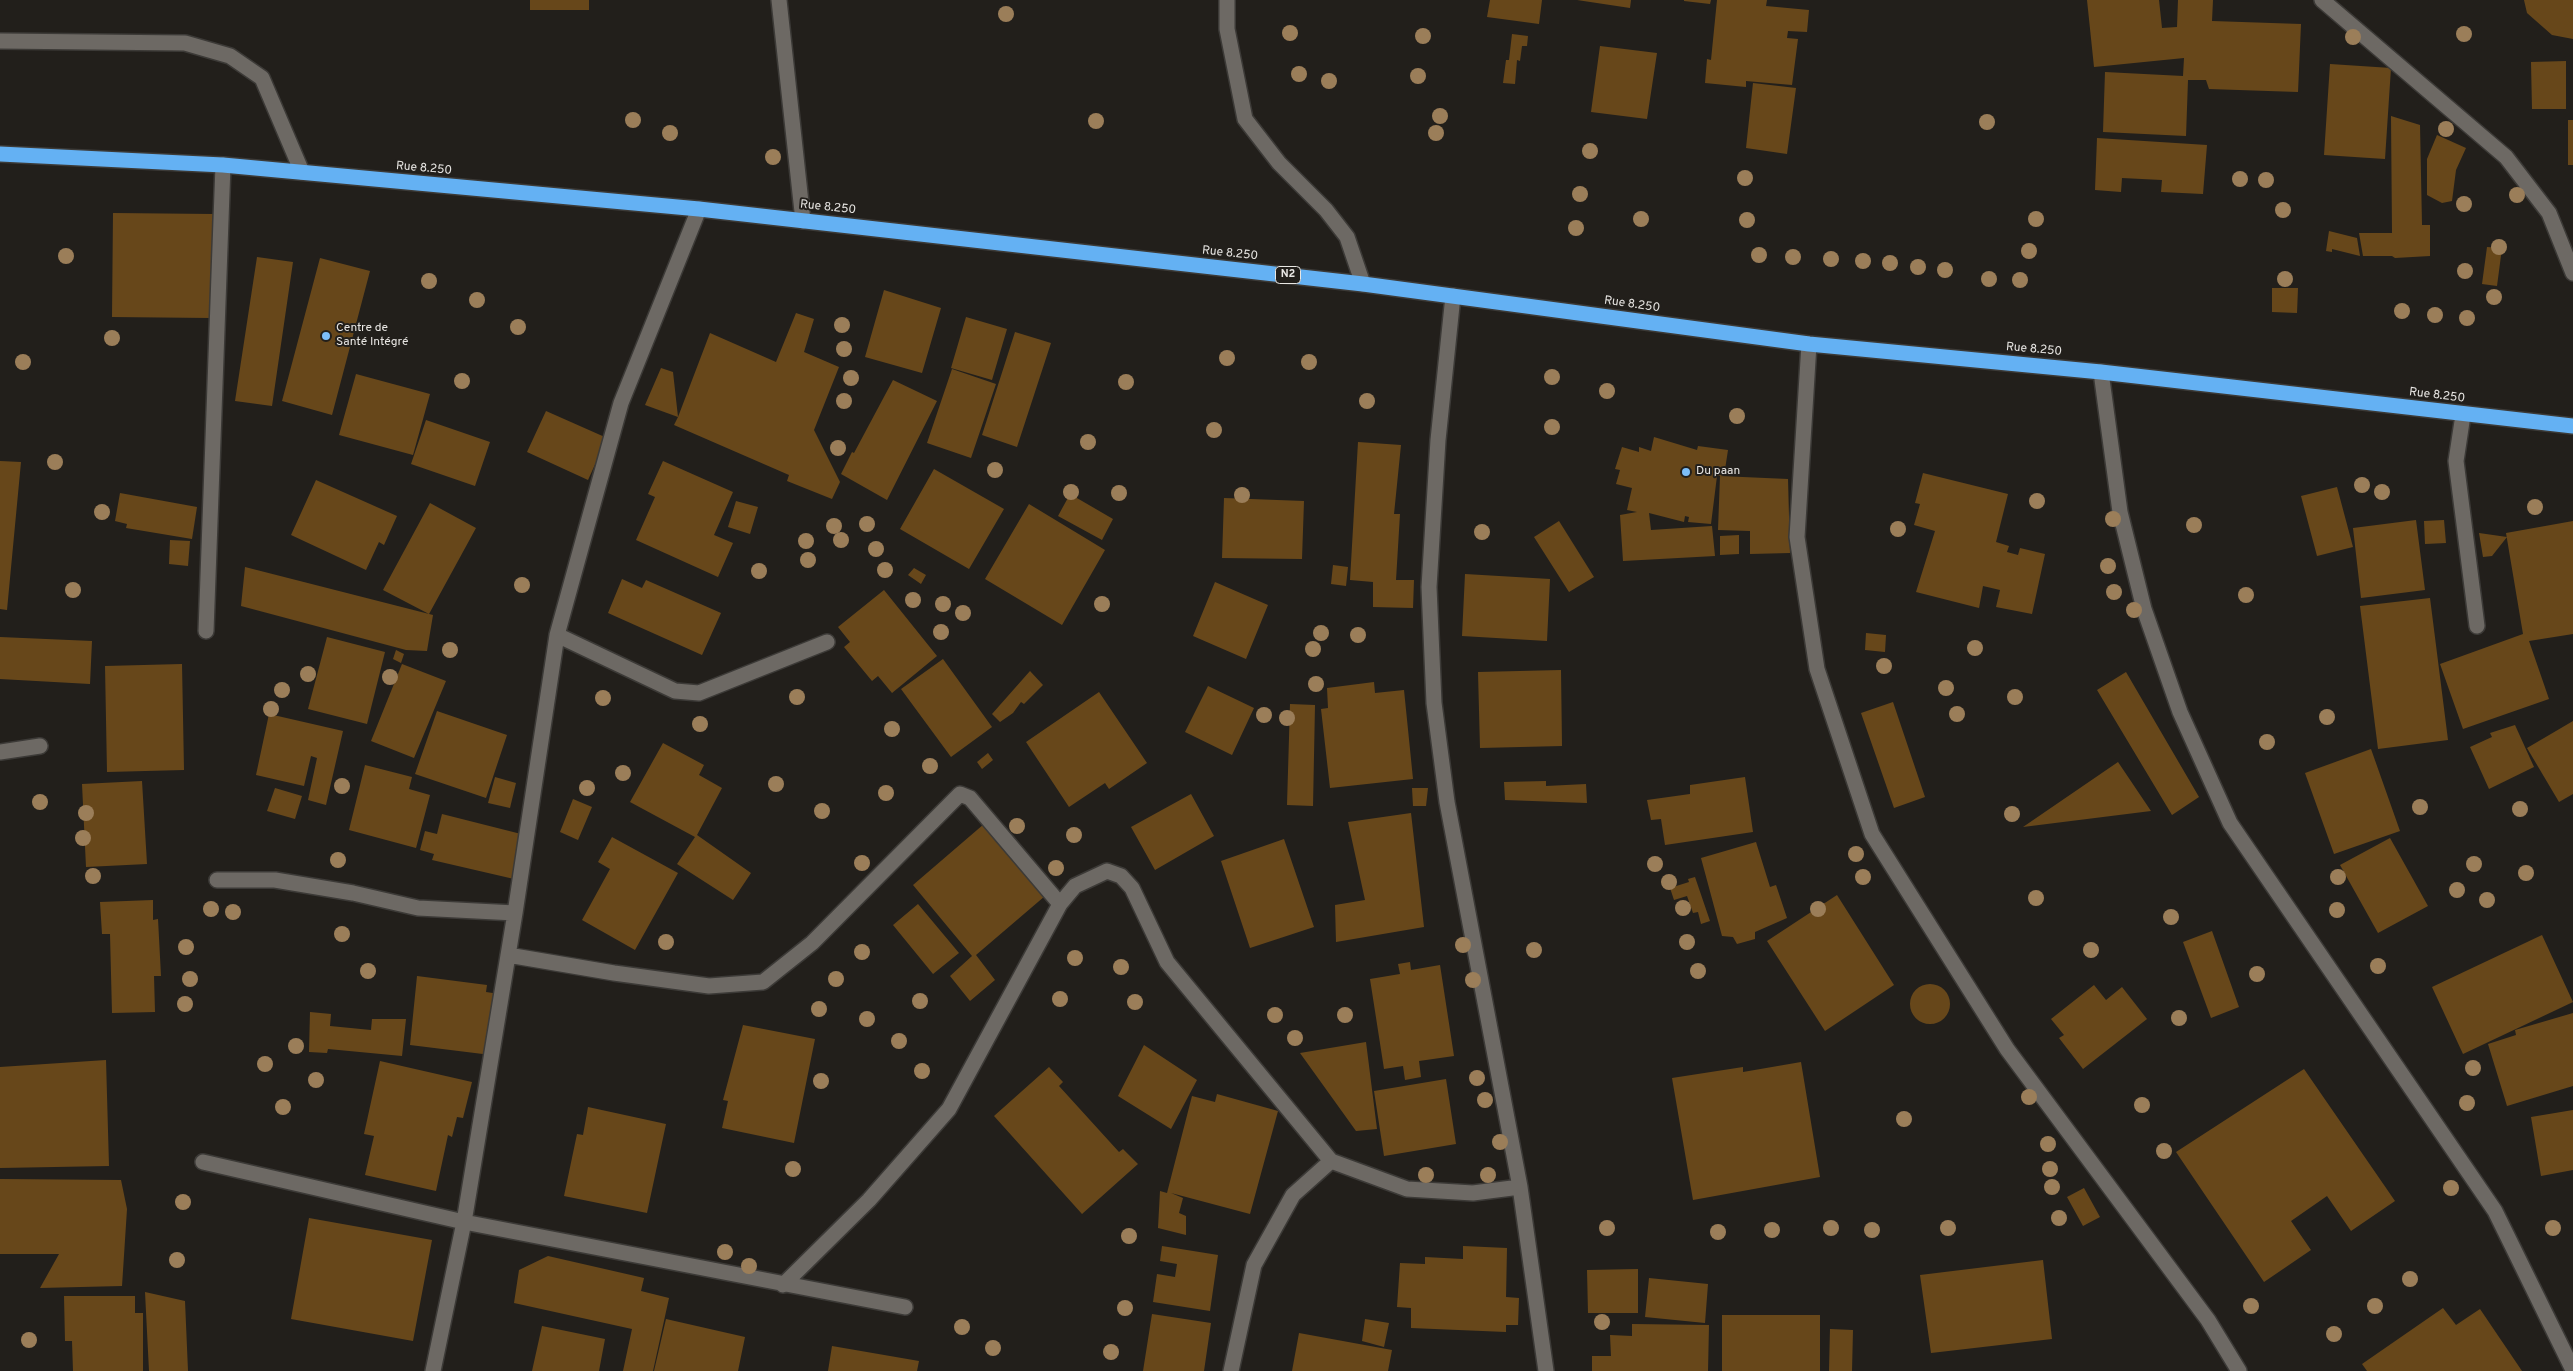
<!DOCTYPE html>
<html>
<head>
<meta charset="utf-8">
<style>
  body { margin:0 }
  canvas { display:block; background:#221f1b }
</style>
</head>
<body>
<canvas width="2573" height="1371"></canvas>
<script>
const ctx = document.querySelector('canvas').getContext('2d');
ctx.lineJoin = 'round';
function fillPath(path, color) { ctx.fillStyle = color; ctx.fill(path, 'evenodd'); }
const toPath = rows => new Path2D(rows.map(r => 'M' + r).join(''));
function strokePath(path, color, width, dash) { ctx.strokeStyle = color; ctx.lineWidth = width; ctx.lineCap = dash ? 'butt' : 'round'; ctx.setLineDash(dash || []); ctx.stroke(path); }
function write(font, color, halo, rows, align = 'center') {
  ctx.font = font + ' Overpass,sans-serif'; ctx.lineWidth = 4; ctx.setLineDash([]); ctx.textBaseline = 'middle'; ctx.strokeStyle = halo; ctx.fillStyle = color; for (const [text, x, y, turn = 0] of rows) {
    ctx.save(); ctx.translate(x, y); ctx.rotate((+turn || 0) * Math.PI / 180); ctx.textAlign = isNaN(turn) ? turn : align; if (halo) ctx.strokeText(text, 0, 0); ctx.fillText(text, 0, 0); ctx.restore();
  }
}
fillPath(toPath([
  [530,0,589,0,589,10,530,10],
  [1490,0,1542,0,1539,24,1487,17],
  [1577,0,1631,0,1630,8],
  [1684,0,1711,0,1710,4,1684,1],
  [1717,0,1767,0,1766,6,1809,10,1807,32,1788,31,1787,38,1798,39,1792,85,1746,81,1746,87,1705,83,1707,59,1711,60],
  [2087,0,2159,0,2162,28,2177,27,2178,0,2213,0,2212,21,2301,24,2298,92,2209,89,2206,80,2188,80,2186,136,2103,132,2105,72,2183,76,2184,58,2094,67],
  [2524,0,2573,0,2573,39,2552,35,2527,13],
  [1512,34,1528,36,1527,46,1522,46,1520,61,1517,60,1515,84,1503,83,1506,60,1509,60],
  [1600,46,1657,53,1647,119,1591,112],
  [2566,61,2566,109,2532,109,2531,62],
  [2330,64,2391,68,2385,159,2324,155],
  [1753,83,1796,88,1787,154,1746,148],
  [2391,116,2420,125,2422,225,2430,225,2430,256,2395,258,2392,256,2363,256,2359,233,2392,233],
  [2568,120,2573,120,2573,165,2568,165],
  [2437,135,2466,148,2456,170,2452,201,2442,203,2427,195,2427,159],
  [2097,138,2207,145,2203,194,2161,192,2162,180,2122,178,2121,192,2095,190],
  [113,213,213,214,211,318,112,317],
  [2329,231,2357,238,2360,256,2332,249,2332,252,2326,251],
  [2487,247,2502,248,2497,286,2482,284],
  [257,257,293,262,272,406,235,401],
  [320,258,370,271,332,415,282,401],
  [2272,288,2298,288,2297,313,2272,312],
  [884,290,941,308,922,373,865,357],
  [796,313,814,319,804,352,839,367,814,430,840,482,832,499,787,481,789,475,674,425,678,417,645,405,661,368,673,372,678,417,710,333,776,362],
  [966,317,1007,329,992,380,951,368],
  [1015,332,1051,343,1017,447,982,435],
  [952,369,996,384,971,458,927,443],
  [356,374,430,394,413,455,339,435],
  [893,380,937,401,887,500,841,474,852,452,854,453],
  [546,411,607,438,588,480,527,452],
  [426,420,490,442,475,486,411,464],
  [1654,437,1697,450,1698,446,1728,450,1724,476,1717,476,1711,524,1688,522,1689,517,1685,516,1684,522,1649,513,1651,530,1712,526,1715,556,1623,561,1620,515,1637,512,1627,510,1632,488,1616,484,1620,470,1615,469,1622,447,1639,452,1639,447,1651,451],
  [1358,442,1401,445,1394,514,1400,514,1396,580,1414,580,1413,608,1373,607,1373,582,1350,580],
  [0,461,21,462,7,610,0,609],
  [663,461,733,492,714,535,733,543,718,577,636,540,655,497,648,494],
  [934,469,1004,509,969,569,900,529],
  [1923,473,2008,494,1996,542,2009,546,2007,552,2018,555,2020,548,2045,554,2032,614,1996,607,2000,590,1983,586,1979,608,1916,592,1935,531,1914,525,1920,504,1915,503],
  [1720,476,1788,479,1790,553,1750,554,1750,531,1718,530],
  [316,480,397,516,384,545,379,542,366,570,291,535],
  [2337,487,2353,547,2317,556,2301,496],
  [120,493,197,507,192,539,126,528,127,524,115,521],
  [1070,494,1113,519,1102,540,1058,516],
  [1224,498,1304,501,1302,559,1222,558],
  [736,501,758,507,750,534,728,527],
  [430,503,476,528,429,614,383,590],
  [1029,504,1105,550,1062,625,985,579],
  [2416,520,2425,590,2361,598,2353,528],
  [2444,520,2446,543,2425,544,2424,521],
  [1559,521,1594,577,1569,592,1534,537],
  [2573,521,2573,634,2529,641,2549,699,2463,729,2440,664,2523,634,2506,533],
  [2479,533,2507,537,2492,556,2483,557],
  [1739,535,1739,554,1720,555,1720,536],
  [170,540,190,541,188,566,169,564],
  [1333,565,1348,567,1346,586,1331,584],
  [245,567,433,615,427,651,406,650,241,606],
  [914,568,926,575,921,584,908,575],
  [1465,574,1550,579,1547,641,1462,636],
  [622,579,642,588,646,580,721,613,702,655,608,613],
  [1215,582,1268,605,1246,659,1193,636],
  [884,590,937,656,892,693,878,676,872,681,844,647,850,642,838,627],
  [2430,598,2448,740,2378,749,2360,606],
  [1866,633,1886,635,1885,652,1865,650],
  [0,637,92,641,90,684,0,679],
  [327,637,385,652,367,724,308,709],
  [396,650,404,654,401,663,393,659],
  [943,659,992,727,951,757,901,689],
  [182,664,184,770,107,772,105,666],
  [402,664,446,681,414,758,371,741],
  [1561,670,1562,746,1480,748,1478,672],
  [1030,671,1043,685,1024,704,1021,702,1013,713,1000,722,992,714],
  [2126,672,2199,797,2172,815,2097,690],
  [1374,682,1375,693,1404,690,1413,779,1330,788,1321,709,1328,708,1327,688],
  [1208,686,1254,708,1232,755,1185,732],
  [1099,692,1147,763,1109,789,1105,783,1069,807,1026,742],
  [1893,702,1925,797,1894,808,1861,713],
  [1290,704,1315,705,1313,806,1287,805],
  [437,711,507,735,486,798,415,774],
  [269,714,343,731,326,805,308,800,317,758,311,756,304,786,256,775],
  [2573,721,2573,794,2559,802,2527,748],
  [2515,725,2534,767,2489,789,2470,747,2492,737,2490,733],
  [663,743,704,765,699,775,722,788,697,835,751,873,733,900,677,864,695,837,630,802],
  [2371,749,2400,831,2334,854,2305,773],
  [988,753,993,760,982,769,977,762],
  [2118,762,2151,811,2023,827],
  [365,765,412,777,409,789,430,795,416,848,349,830],
  [495,777,516,783,510,808,488,803],
  [1745,777,1753,832,1665,845,1661,819,1651,820,1647,800,1690,794,1690,785],
  [142,781,147,864,86,867,82,784],
  [1546,781,1546,786,1586,784,1587,803,1505,800,1504,782],
  [275,788,302,796,295,819,267,811],
  [1412,788,1428,788,1426,806,1413,806],
  [1191,794,1214,836,1155,870,1131,827],
  [573,799,592,807,578,840,560,832],
  [1411,813,1424,927,1336,942,1335,905,1365,900,1348,822],
  [442,814,525,835,514,879,432,860,434,854,420,850,425,831,437,834],
  [984,824,1045,896,976,955,995,980,970,1001,950,976,972,956,913,885],
  [612,837,678,873,635,950,582,920,610,869,598,862],
  [2390,838,2428,906,2378,933,2340,865],
  [1284,839,1314,927,1250,948,1221,861],
  [1756,842,1770,887,1776,885,1787,918,1755,932,1755,939,1737,944,1733,937,1722,936,1701,858],
  [1695,877,1710,921,1701,924,1698,912,1693,913,1687,896,1674,900,1670,888,1689,882,1688,879],
  [1837,895,1894,985,1825,1031,1767,941],
  [153,900,153,920,158,919,161,976,154,976,155,1012,112,1013,110,934,102,934,100,902],
  [918,904,959,953,933,974,893,925],
  [2212,931,2239,1007,2211,1018,2183,942],
  [2542,935,2573,1002,2463,1054,2432,987],
  [1410,962,1411,970,1440,965,1454,1056,1419,1061,1421,1077,1405,1080,1403,1066,1384,1069,1370,979,1400,974,1398,964],
  [417,976,487,985,486,992,506,995,499,1056,410,1045],
  '1910 1004a20 20 0 1 1 40 0a20 20 0 1 1-40 0Z',
  [2094,985,2106,1000,2122,987,2147,1019,2083,1069,2059,1038,2064,1035,2051,1019],
  [310,1012,331,1014,330,1026,371,1030,372,1019,406,1019,402,1056,328,1049,327,1053,309,1052],
  [2573,1013,2573,1086,2507,1106,2488,1044,2516,1035,2515,1030],
  [743,1025,815,1039,794,1143,722,1128,728,1101,723,1100],
  [1366,1042,1377,1129,1356,1131,1300,1053],
  [1144,1045,1197,1080,1171,1129,1118,1096],
  [106,1060,109,1166,0,1168,0,1067],
  [380,1061,472,1082,463,1118,457,1117,452,1137,448,1135,436,1191,365,1175,374,1136,364,1134],
  [1801,1062,1820,1177,1693,1200,1672,1078,1743,1067,1743,1072],
  [1049,1067,1063,1082,1059,1086,1119,1152,1123,1149,1138,1164,1082,1214,994,1116],
  [2304,1069,2395,1201,2351,1231,2327,1196,2291,1221,2311,1250,2264,1282,2176,1152],
  [1446,1079,1456,1144,1384,1156,1374,1091],
  [1217,1094,1278,1111,1250,1214,1171,1193,1183,1198,1179,1213,1186,1216,1186,1235,1158,1228,1160,1191,1167,1193,1192,1096,1215,1102],
  [588,1107,666,1124,647,1213,564,1196,577,1134,583,1135],
  [2573,1110,2573,1170,2541,1176,2531,1117],
  [0,1179,121,1180,127,1209,122,1286,40,1288,59,1254,0,1254],
  [2084,1188,2100,1217,2083,1226,2067,1197],
  [309,1218,432,1240,413,1341,291,1319],
  [1162,1246,1218,1255,1210,1311,1153,1302,1157,1274,1175,1277,1177,1264,1160,1261],
  [1463,1246,1507,1248,1506,1297,1519,1298,1518,1325,1506,1325,1506,1332,1411,1328,1411,1308,1397,1307,1400,1263,1425,1264,1425,1257,1463,1259],
  [548,1256,644,1278,641,1291,669,1298,653,1371,623,1371,632,1329,514,1303,519,1270],
  [2043,1260,2052,1339,1931,1353,1920,1275],
  [1638,1269,1638,1313,1588,1313,1587,1270],
  [1649,1278,1708,1284,1705,1323,1645,1317],
  [145,1292,185,1301,188,1371,149,1371],
  [64,1296,135,1296,135,1313,143,1313,143,1371,73,1371,72,1341,65,1341],
  [2443,1308,2456,1325,2480,1309,2522,1371,2367,1371,2362,1364],
  [1152,1314,1211,1323,1204,1371,1143,1371],
  [1722,1315,1820,1315,1820,1371,1722,1371],
  [666,1319,745,1337,738,1371,654,1371],
  [1365,1319,1389,1323,1384,1347,1362,1341],
  [1632,1324,1709,1325,1708,1371,1592,1371,1592,1356,1611,1356,1610,1335,1632,1336],
  [542,1326,605,1339,599,1371,532,1371],
  [1830,1329,1853,1330,1852,1371,1829,1371],
  [1299,1333,1392,1350,1388,1371,1292,1371],
  [832,1346,919,1361,917,1371,828,1371]
]), '#67471a');
const minor = toPath([
  [779,0,803,221],
  [1227,0,1227,29,1245,119,1279,163,1326,210,1347,237,1363,284],
  [2322,0,2506,157,2549,213,2573,273],
  [0,41,185,43,230,56,262,78,302,172],
  [1453,296,1438,440,1429,587,1434,703,1447,802,1520,1187,1546,1371],
  [1809,344,1797,537,1817,669,1872,834,2007,1049,2208,1320,2239,1371],
  [2101,372,2120,512,2144,609,2180,712,2230,823,2495,1211,2573,1370],
  [2463,415,2456,461,2477,626],
  [206,631,223,165],
  [557,635,675,691,699,693,827,642],
  [0,752,40,746],
  [217,880,275,880,353,893,418,908,515,913],
  [508,955,614,973,709,986,763,982,812,943,960,794,970,798,1060,904],
  [203,1162,464,1222,905,1307],
  [783,1285,869,1200,949,1109,1060,904,1075,886,1107,871,1121,876,1132,888,1167,962,1331,1161,1407,1189,1473,1193,1520,1187],
  [433,1371,464,1222,515,913,557,635,621,403,699,209],
  [1231,1371,1254,1265,1293,1195,1331,1161]
]);
const highway = toPath([
  [0,154,223,165,699,209,1363,284,1809,344,2101,372,2573,426]
]);
strokePath(minor, '#3c3a37', 18);
strokePath(highway, '#3c3a37', 18);
strokePath(minor, '#6d6964', 15);
strokePath(highway, '#64b1f3', 15);
ctx.fillStyle = '#9b7e59';
for (const [x, y] of [
  [1006,14],
  [1290,33],
  [2464,34],
  [1423,36],
  [2353,37],
  [1299,74],
  [1418,76],
  [1329,81],
  [1440,116],
  [633,120],
  [1096,121],
  [1987,122],
  [2446,129],
  [670,133],
  [1436,133],
  [1590,151],
  [773,157],
  [1745,178],
  [2240,179],
  [2266,180],
  [1580,194],
  [2517,195],
  [2464,204],
  [2283,210],
  [1641,219],
  [2036,219],
  [1747,220],
  [1576,228],
  [2499,247],
  [2029,251],
  [1759,255],
  [66,256],
  [1793,257],
  [1831,259],
  [1863,261],
  [1890,263],
  [1918,267],
  [1945,270],
  [2465,271],
  [1989,279],
  [2285,279],
  [2020,280],
  [429,281],
  [2494,297],
  [477,300],
  [2402,311],
  [2435,315],
  [2467,318],
  [842,325],
  [518,327],
  [112,338],
  [844,349],
  [1227,358],
  [23,362],
  [1309,362],
  [1552,377],
  [851,378],
  [462,381],
  [1126,382],
  [1607,391],
  [844,401],
  [1367,401],
  [1737,416],
  [1552,427],
  [1214,430],
  [1088,442],
  [838,448],
  [55,462],
  [995,470],
  [2362,485],
  [1071,492],
  [2382,492],
  [1119,493],
  [1242,495],
  [2037,501],
  [2535,507],
  [102,512],
  [2113,519],
  [867,524],
  [2194,525],
  [834,526],
  [1898,529],
  [1482,532],
  [841,540],
  [806,541],
  [876,549],
  [808,560],
  [2108,566],
  [885,570],
  [759,571],
  [522,585],
  [73,590],
  [2114,592],
  [2246,595],
  [913,600],
  [943,604],
  [1102,604],
  [2134,610],
  [963,613],
  [941,632],
  [1321,633],
  [1358,635],
  [1975,648],
  [1313,649],
  [450,650],
  [1884,666],
  [308,674],
  [390,677],
  [1316,684],
  [1946,688],
  [282,690],
  [797,697],
  [2015,697],
  [603,698],
  [271,709],
  [1957,714],
  [1264,715],
  [2327,717],
  [1287,718],
  [700,724],
  [892,729],
  [2267,742],
  [930,766],
  [623,773],
  [776,784],
  [342,786],
  [587,788],
  [886,793],
  [40,802],
  [2420,807],
  [2520,809],
  [822,811],
  [86,813],
  [2012,814],
  [1017,826],
  [1074,835],
  [83,838],
  [1856,854],
  [338,860],
  [862,863],
  [1655,864],
  [2474,864],
  [1056,868],
  [2526,873],
  [93,876],
  [1863,877],
  [2338,877],
  [1669,882],
  [2457,890],
  [2036,898],
  [2487,900],
  [1683,908],
  [211,909],
  [1818,909],
  [2337,910],
  [233,912],
  [2171,917],
  [342,934],
  [666,942],
  [1687,942],
  [1463,945],
  [186,947],
  [1534,950],
  [2091,950],
  [862,952],
  [1075,958],
  [2378,966],
  [1121,967],
  [368,971],
  [1698,971],
  [2257,974],
  [190,979],
  [836,979],
  [1473,980],
  [1060,999],
  [920,1001],
  [1135,1002],
  [185,1004],
  [819,1009],
  [1275,1015],
  [1345,1015],
  [2179,1018],
  [867,1019],
  [1295,1038],
  [899,1041],
  [296,1046],
  [265,1064],
  [2473,1068],
  [922,1071],
  [1477,1078],
  [316,1080],
  [821,1081],
  [2029,1097],
  [1485,1100],
  [2467,1103],
  [2142,1105],
  [283,1107],
  [1904,1119],
  [1500,1142],
  [2048,1144],
  [2164,1151],
  [793,1169],
  [2050,1169],
  [1426,1175],
  [1488,1175],
  [2052,1187],
  [2451,1188],
  [183,1202],
  [2059,1218],
  [1607,1228],
  [1831,1228],
  [1948,1228],
  [2553,1228],
  [1772,1230],
  [1872,1230],
  [1718,1232],
  [1129,1236],
  [725,1252],
  [177,1260],
  [749,1266],
  [2410,1279],
  [2251,1306],
  [2375,1306],
  [1125,1308],
  [1602,1322],
  [962,1327],
  [2334,1334],
  [29,1340],
  [993,1348],
  [1111,1352]
]) { ctx.beginPath(); ctx.arc(x, y, 8, 0, 2 * Math.PI); ctx.fill(); }
for (const [x, y, r, color] of [
  [326,336,5,"#7cbef9"],
  [1686,472,5,"#7cbef9"]
]) { const dot = new Path2D(); dot.arc(x, y, r, 0, 2 * Math.PI); ctx.fillStyle = color; ctx.fill(dot); strokePath(dot, '#221f1b', 2); }
for (const [x, y, w] of [
  [1288,275,25]
]) { const box = new Path2D(); box.roundRect(x - w / 2, y - 8.5, w, 17, 4); ctx.fillStyle = '#221f1b'; ctx.fill(box); strokePath(box, '#e8e6e3', 1); }
write('bold 11px', '#e8e6e3', null, [
  ["N2",1288,275]
]);
write('12px', '#e8e6e3', '#221f1b', [
  ["Rue 8.250",424,169,5],
  ["Rue 8.250",828,208,6],
  ["Rue 8.250",1230,254,6],
  ["Rue 8.250",1632,305,8],
  ["Rue 8.250",2034,350,5],
  ["Rue 8.250",2437,396,7]
]);
write('12px', '#e8e6e3', '#221f1b', [
  ["Centre de",336,329],
  ["Santé Intégré",336,343],
  ["Du paan",1696,472]
], 'left');
</script>
</body>
</html>
